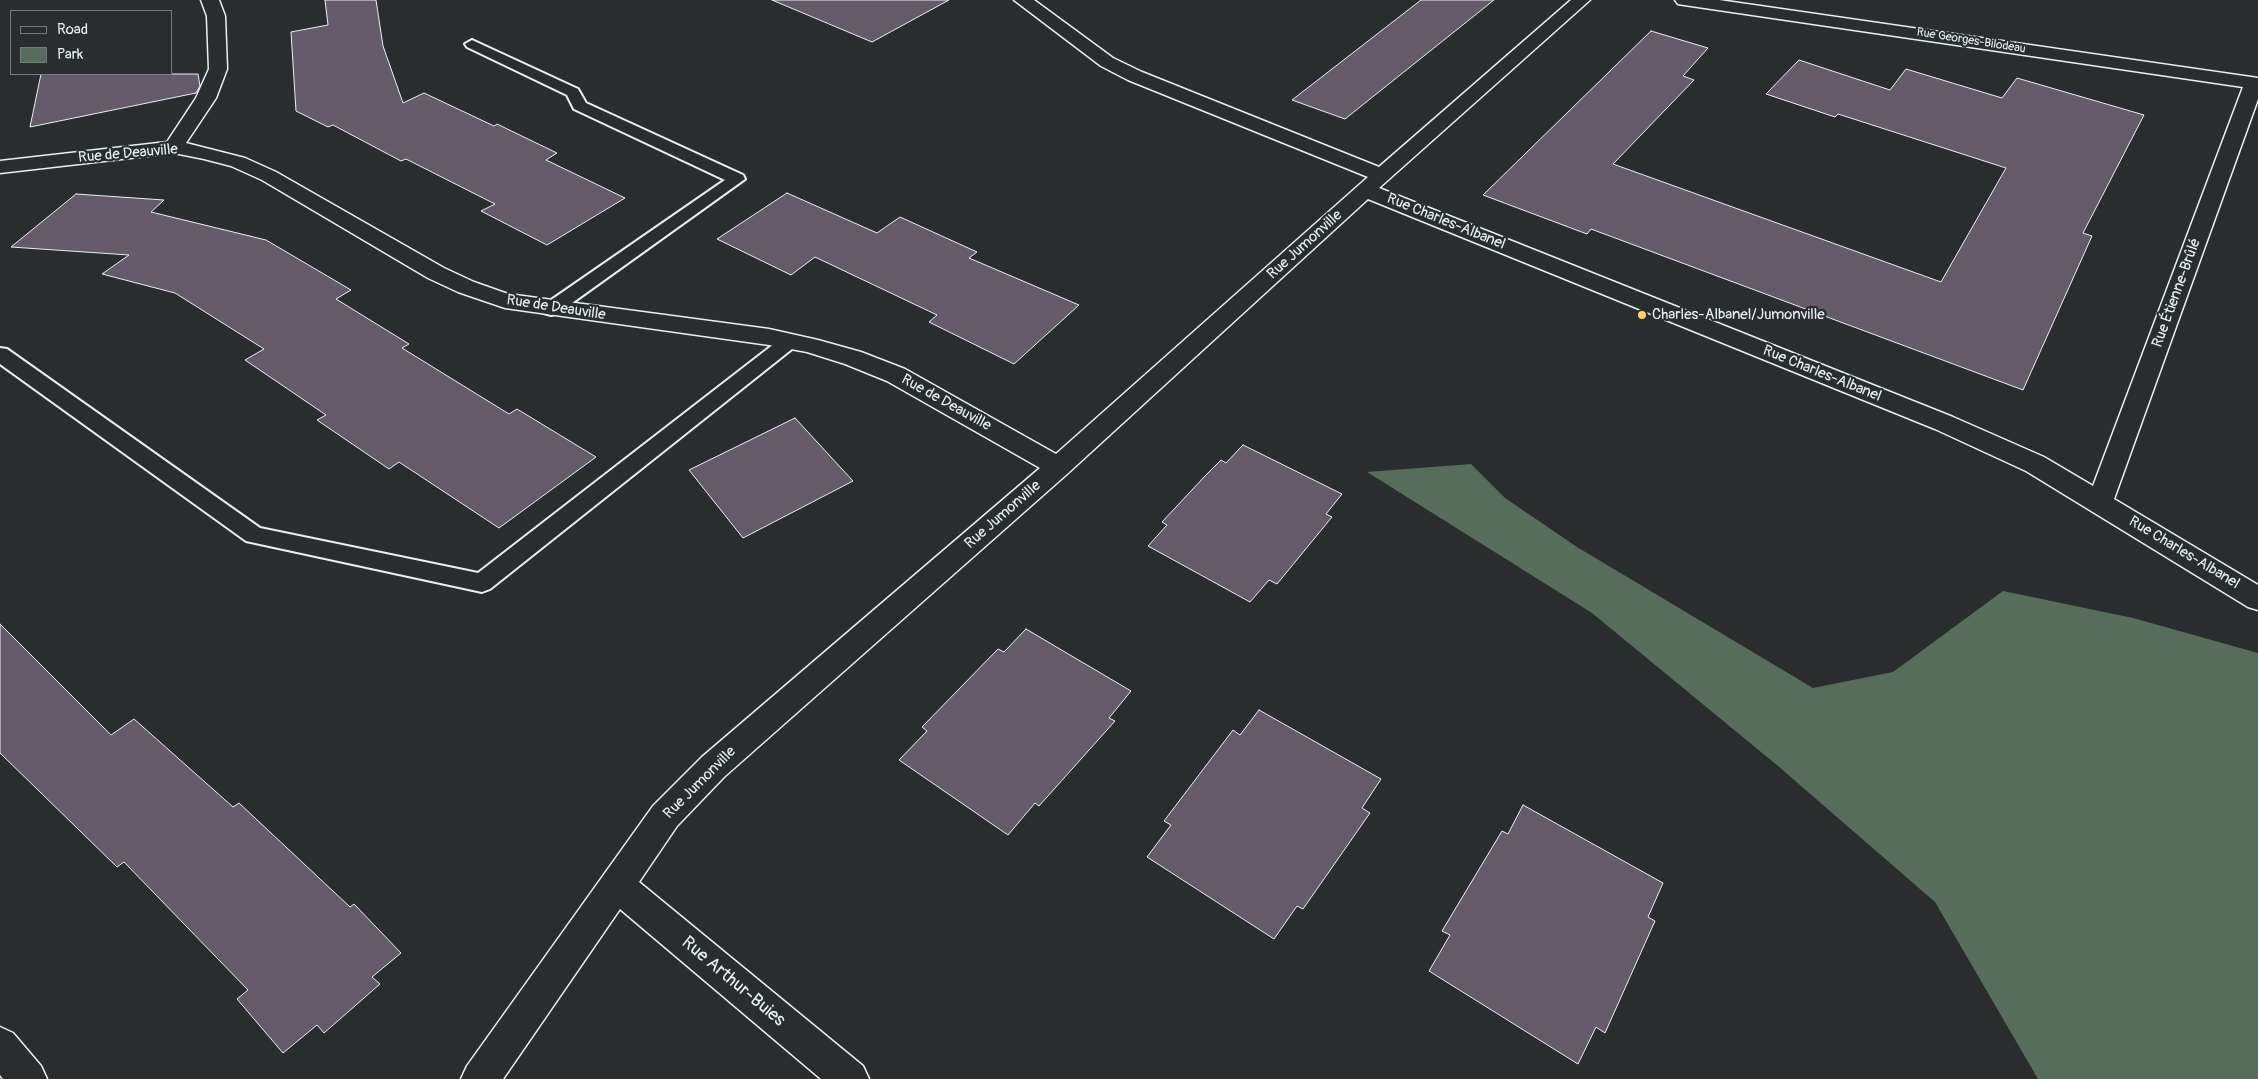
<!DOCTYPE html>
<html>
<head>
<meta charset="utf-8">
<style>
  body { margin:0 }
  #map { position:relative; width:2258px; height:1079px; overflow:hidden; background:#2a2d2e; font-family:Pangolin,sans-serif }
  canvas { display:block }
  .legend { position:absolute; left:10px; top:10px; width:162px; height:65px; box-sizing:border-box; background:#2a2d2e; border:1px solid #767b7f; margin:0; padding:6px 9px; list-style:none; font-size:15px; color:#e8f1f8 }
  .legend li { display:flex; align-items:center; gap:10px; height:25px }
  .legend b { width:25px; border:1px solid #767b7f }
</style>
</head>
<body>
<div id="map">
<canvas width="2258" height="1079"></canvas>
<ul class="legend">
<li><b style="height:6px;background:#2a2d2e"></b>Road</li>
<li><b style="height:14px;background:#566d5a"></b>Park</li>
</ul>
</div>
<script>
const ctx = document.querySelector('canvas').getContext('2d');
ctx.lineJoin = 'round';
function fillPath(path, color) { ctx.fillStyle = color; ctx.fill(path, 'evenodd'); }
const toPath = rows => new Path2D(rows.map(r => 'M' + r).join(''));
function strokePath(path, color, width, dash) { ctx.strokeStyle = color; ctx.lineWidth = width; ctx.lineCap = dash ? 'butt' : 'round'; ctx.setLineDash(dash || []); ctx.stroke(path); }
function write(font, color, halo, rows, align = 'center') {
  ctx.font = font + ' Pangolin,sans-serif'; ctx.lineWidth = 4.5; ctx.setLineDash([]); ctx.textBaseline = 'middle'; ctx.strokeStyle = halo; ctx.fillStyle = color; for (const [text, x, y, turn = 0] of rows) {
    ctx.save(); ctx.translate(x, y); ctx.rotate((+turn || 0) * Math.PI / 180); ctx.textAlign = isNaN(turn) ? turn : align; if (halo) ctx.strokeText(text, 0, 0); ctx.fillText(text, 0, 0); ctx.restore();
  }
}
fillPath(toPath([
  [1471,464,1505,498,1577,547,1813,688,1893,672,2003,591,2133,618,2258,653,2258,1079,2038,1079,1935,902,1778,766,1592,613,1367,472]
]), '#566d5a');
const building = toPath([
  [325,0,376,0,383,46,403,103,424,93,494,126,497,124,557,153,546,160,625,198,547,245,481,211,495,204,406,159,401,161,333,125,328,127,296,111,291,32,328,25,325,0],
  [772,0,949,0,872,42,772,0],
  [1421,0,1494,0,1345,119,1292,100,1421,0],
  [1651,31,1708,48,1683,76,1694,80,1613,164,1941,282,2006,168,1838,114,1835,117,1766,94,1799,60,1890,90,1906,69,2002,98,2017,78,2144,115,2083,233,2092,236,2023,390,1591,229,1587,234,1483,195,1651,31],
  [41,74,198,74,200,86,196,93,30,127,41,74],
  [787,193,877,233,900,217,977,252,969,258,1079,305,1014,364,929,322,937,315,815,257,791,275,717,239,787,193],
  [76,194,164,200,151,212,266,240,351,290,336,299,409,344,402,348,509,414,517,409,596,457,499,528,399,462,389,469,317,420,326,415,245,360,264,349,175,293,102,274,129,255,11,247,76,194],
  [795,418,853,481,743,538,689,470,795,418],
  [1243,445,1342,494,1326,514,1332,517,1277,584,1269,580,1250,602,1148,546,1167,525,1162,522,1205,476,1221,460,1226,463,1243,445],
  [0,624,111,735,134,719,233,807,239,803,350,907,354,904,401,953,372,977,380,984,324,1033,317,1025,283,1053,237,999,248,990,124,862,117,867,0,753,0,624],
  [1026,629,1131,691,1109,718,1115,721,1039,806,1035,803,1008,835,899,760,927,731,922,727,998,649,1004,652,1026,629],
  [1259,710,1381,779,1362,808,1370,813,1303,909,1297,906,1274,939,1147,857,1171,825,1164,821,1233,730,1240,735,1259,710],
  [1523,805,1663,883,1648,917,1655,921,1605,1033,1596,1027,1578,1064,1429,971,1450,935,1442,931,1502,831,1508,834,1523,805]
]);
fillPath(building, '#645a69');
strokePath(building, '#e8f1f8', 1);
const service = toPath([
  [472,40,578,89,586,103,743,175,745,179,558,313,551,315,544,313,542,309,544,305,725,180,574,109,567,95,467,47,465,44,472,40],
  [790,335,797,337,800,341,797,345,490,589,482,592,246,541,0,364,0,348,7,349,260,528,478,573,783,337,790,335]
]);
const minor = toPath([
  [201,0,219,0,225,16,227,69,216,98,186,143,245,158,276,172,444,268,474,282,508,294,769,329,818,340,861,352,905,369,1056,454,1368,177,1128,80,1101,66,1014,0,1034,0,1113,58,1142,72,1379,167,1571,0,1590,0,1379,188,1953,417,2044,457,2093,486,2243,87,1684,5,1678,4,1675,0,1719,0,2258,78,2258,99,2114,499,2258,585,2258,610,2248,607,2026,471,1935,429,1368,199,1067,474,724,777,677,826,639,882,863,1066,869,1079,821,1079,620,909,503,1079,461,1079,467,1066,653,806,702,757,1040,468,887,381,845,364,807,352,769,345,505,308,458,292,428,278,262,180,231,166,204,159,174,153,0,173,0,161,167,142,196,98,209,69,207,16,201,0],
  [0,1027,13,1033,41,1066,47,1079,3,1079,0,1075,0,1027]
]);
strokePath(service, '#e8f1f8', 4);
strokePath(minor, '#e8f1f8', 3);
fillPath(service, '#2a2d2e');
fillPath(minor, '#2a2d2e');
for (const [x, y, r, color] of [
  [1642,315,5,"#ffd166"]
]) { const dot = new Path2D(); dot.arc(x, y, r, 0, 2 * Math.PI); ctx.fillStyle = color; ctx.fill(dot); strokePath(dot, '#2a2d2e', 2); }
write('12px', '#e8f1f8', '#2a2d2e', [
  ["Rue Georges-Bilodeau",1971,41,9]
]);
write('15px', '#e8f1f8', '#2a2d2e', [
  ["Rue de Deauville",128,154,-5],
  ["Rue Charles-Albanel",1446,222,22],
  ["Rue Jumonville",1305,245,-42],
  ["Rue Étienne-Brûlé",2177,293,-70],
  ["Rue de Deauville",556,308,9],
  ["Rue Charles-Albanel",1822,374,22],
  ["Rue de Deauville",946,403,29],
  ["Rue Jumonville",1003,515,-41],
  ["Rue Charles-Albanel",2184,553,31],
  ["Rue Jumonville",700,783,-45]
]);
write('15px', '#e8f1f8', '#2a2d2e', [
  ["Charles-Albanel/Jumonville",1652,315]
], 'left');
write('18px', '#e8f1f8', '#2a2d2e', [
  ["Rue Arthur-Buies",733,982,40]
]);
</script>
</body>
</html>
